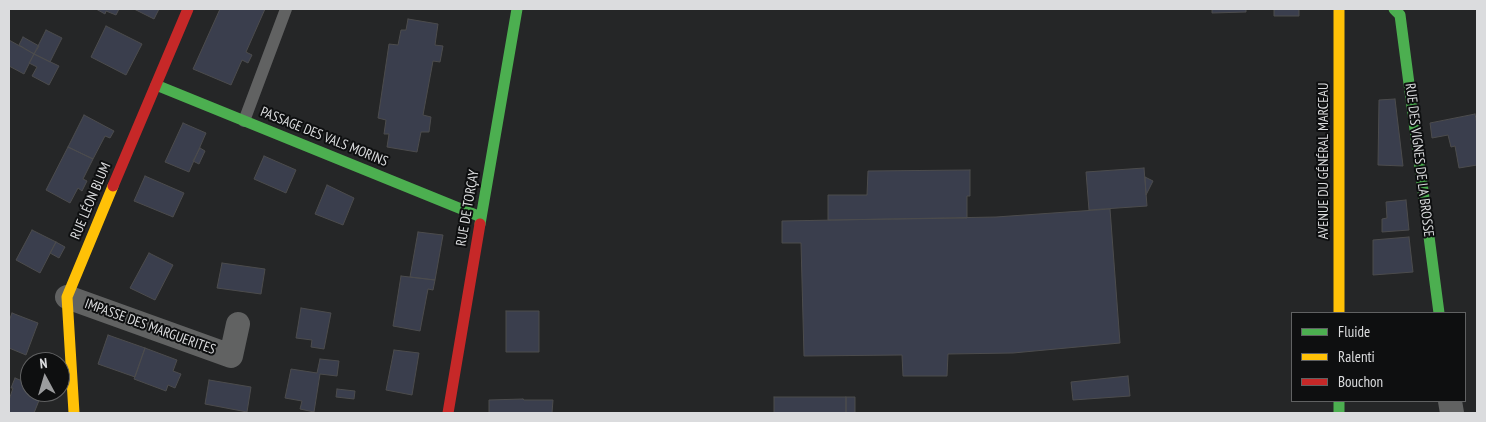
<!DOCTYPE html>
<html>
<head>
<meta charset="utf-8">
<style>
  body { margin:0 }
  #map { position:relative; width:1486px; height:422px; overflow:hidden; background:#252627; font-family:"PT Sans Narrow",sans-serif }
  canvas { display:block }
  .frame { position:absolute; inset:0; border:10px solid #dbdcde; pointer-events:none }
  .legend { position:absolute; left:1291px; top:312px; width:175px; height:90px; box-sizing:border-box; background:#0e0f10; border:1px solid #606162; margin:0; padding:6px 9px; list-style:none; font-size:15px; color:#dbdcde }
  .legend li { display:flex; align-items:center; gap:10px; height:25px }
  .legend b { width:25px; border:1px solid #606162 }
  .north { position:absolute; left:20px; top:352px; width:50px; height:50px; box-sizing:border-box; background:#0e0f10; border:1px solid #606162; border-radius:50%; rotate:354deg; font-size:14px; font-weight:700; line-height:20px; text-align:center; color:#dbdcde }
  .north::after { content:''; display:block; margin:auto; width:18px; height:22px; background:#9b9c9e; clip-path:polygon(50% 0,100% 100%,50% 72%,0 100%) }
</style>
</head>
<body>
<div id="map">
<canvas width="1486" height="422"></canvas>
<div class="frame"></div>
<ul class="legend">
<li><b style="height:6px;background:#4caf50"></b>Fluide</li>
<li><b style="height:6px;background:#ffc107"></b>Ralenti</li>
<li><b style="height:6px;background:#c62828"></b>Bouchon</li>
</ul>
<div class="north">N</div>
</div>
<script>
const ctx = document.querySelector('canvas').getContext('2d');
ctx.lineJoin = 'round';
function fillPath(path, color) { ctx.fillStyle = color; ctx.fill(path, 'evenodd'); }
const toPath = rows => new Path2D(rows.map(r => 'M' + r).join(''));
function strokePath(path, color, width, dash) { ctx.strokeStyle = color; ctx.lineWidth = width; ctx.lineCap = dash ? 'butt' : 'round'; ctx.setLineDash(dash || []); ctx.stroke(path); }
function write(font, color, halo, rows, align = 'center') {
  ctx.font = font + ' "PT Sans Narrow",sans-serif'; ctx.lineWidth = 4; ctx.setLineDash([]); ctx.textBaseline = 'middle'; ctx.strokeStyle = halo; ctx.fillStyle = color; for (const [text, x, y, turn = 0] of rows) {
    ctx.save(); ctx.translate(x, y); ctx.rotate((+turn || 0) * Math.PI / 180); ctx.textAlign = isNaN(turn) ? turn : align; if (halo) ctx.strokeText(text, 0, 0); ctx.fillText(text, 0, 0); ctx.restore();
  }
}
const building = toPath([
  [96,9,119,9,116,15,106,11,105,14,96,9],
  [134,9,159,9,154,19,134,9],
  [220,9,265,9,246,52,252,55,248,63,242,60,231,85,193,69,220,9],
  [1212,9,1246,9,1246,12,1212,13,1212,9],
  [1274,9,1299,9,1299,16,1274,16,1274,9],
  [408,19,438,24,435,45,443,46,440,62,433,61,423,115,431,117,429,132,421,132,417,152,387,147,389,134,384,134,386,120,378,118,389,44,398,45,401,30,406,30,408,19],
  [106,26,142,44,126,75,91,57,106,26],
  [46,30,62,38,50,62,34,54,46,30],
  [23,37,39,46,34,54,19,45,23,37],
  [9,40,34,54,24,74,9,66,9,40],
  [34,54,59,66,49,85,32,76,37,67,29,63,34,54],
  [1395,99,1403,166,1378,165,1379,100,1395,99],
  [1475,114,1477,124,1477,165,1459,168,1455,146,1451,147,1448,135,1432,138,1430,123,1475,114],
  [84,115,114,131,110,138,105,136,93,159,68,147,84,115],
  [183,123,206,133,189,172,165,162,183,123],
  [68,147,93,159,83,179,87,181,82,191,78,188,70,203,46,190,68,147],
  [200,148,205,151,199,164,193,161,200,148],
  [264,156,296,170,286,193,254,179,264,156],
  [1144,168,1147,206,1089,210,1086,172,1144,168],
  [970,170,970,196,967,196,967,218,828,220,828,195,867,195,868,171,970,170],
  [145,176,184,193,173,217,134,201,145,176],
  [1145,177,1153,181,1146,195,1145,177],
  [327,185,354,198,343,225,315,214,327,185],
  [1406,200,1409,230,1382,232,1382,219,1387,218,1386,202,1406,200],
  [1110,209,1120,343,1013,353,948,354,947,376,903,376,902,355,804,356,801,243,782,243,782,221,996,217,1110,209],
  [32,230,56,242,40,273,16,260,32,230],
  [418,232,443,235,435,280,410,277,418,232],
  [1409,237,1413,272,1373,275,1373,240,1409,237],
  [56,242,65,247,59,258,50,253,56,242],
  [149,253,173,265,155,300,130,288,149,253],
  [222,263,265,269,261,294,217,288,222,263],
  [401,276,435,280,433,290,428,289,420,331,393,326,401,276],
  [301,308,331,313,324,349,311,347,312,340,296,338,301,308],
  [506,311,539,311,539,352,506,352,506,311],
  [12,313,38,323,26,355,9,348,9,321,12,313],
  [108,335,145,348,135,377,98,364,108,335],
  [145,348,177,360,173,371,181,374,175,388,168,385,166,391,134,379,145,348],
  [394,350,419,353,412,395,386,390,394,350],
  [320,359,339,361,337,376,320,374,314,412,300,409,302,401,285,398,291,369,317,373,320,359],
  [1128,376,1130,396,1073,400,1071,382,1128,376],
  [15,378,30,384,30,392,37,392,36,396,40,398,34,413,9,413,9,400,13,388,11,388,15,378],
  [209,380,251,387,247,412,205,404,209,380],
  [337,389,355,391,354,399,336,397,337,389],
  [774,397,846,397,846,413,774,413,774,397],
  [846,397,855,397,855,413,846,413,846,397],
  [523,399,524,400,553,400,552,413,489,413,489,400,523,399]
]);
fillPath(building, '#3a3e4d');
strokePath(building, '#4c4c4d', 1);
strokePath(toPath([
  [244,121,286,9]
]), '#616262', 12);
strokePath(toPath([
  [67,297,231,356,238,324],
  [1450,401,1452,413]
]), '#616262', 24);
strokePath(toPath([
  [1394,9,1400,15,1439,313],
  [156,85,481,217],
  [480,224,517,9],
  [1339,401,1339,413]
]), '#4caf50', 11);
strokePath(toPath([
  [1339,9,1339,313],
  [74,413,67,297,113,186]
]), '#ffc107', 11);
strokePath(toPath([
  [113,186,188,9],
  [448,413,480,224]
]), '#c62828', 11);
write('14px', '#dbdcde', '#0e0f10', [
  ["PASSAGE DES VALS MORINS",324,137,22],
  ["RUE DES VIGNES DE LA BROSSE",1419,160,83],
  ["AVENUE DU GÉNÉRAL MARCEAU",1324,161,-90],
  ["RUE LÉON BLUM",91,201,-67],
  ["RUE DE TORÇAY",468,208,-80],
  ["IMPASSE DES MARGUERITES",150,327,20]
]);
</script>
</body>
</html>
